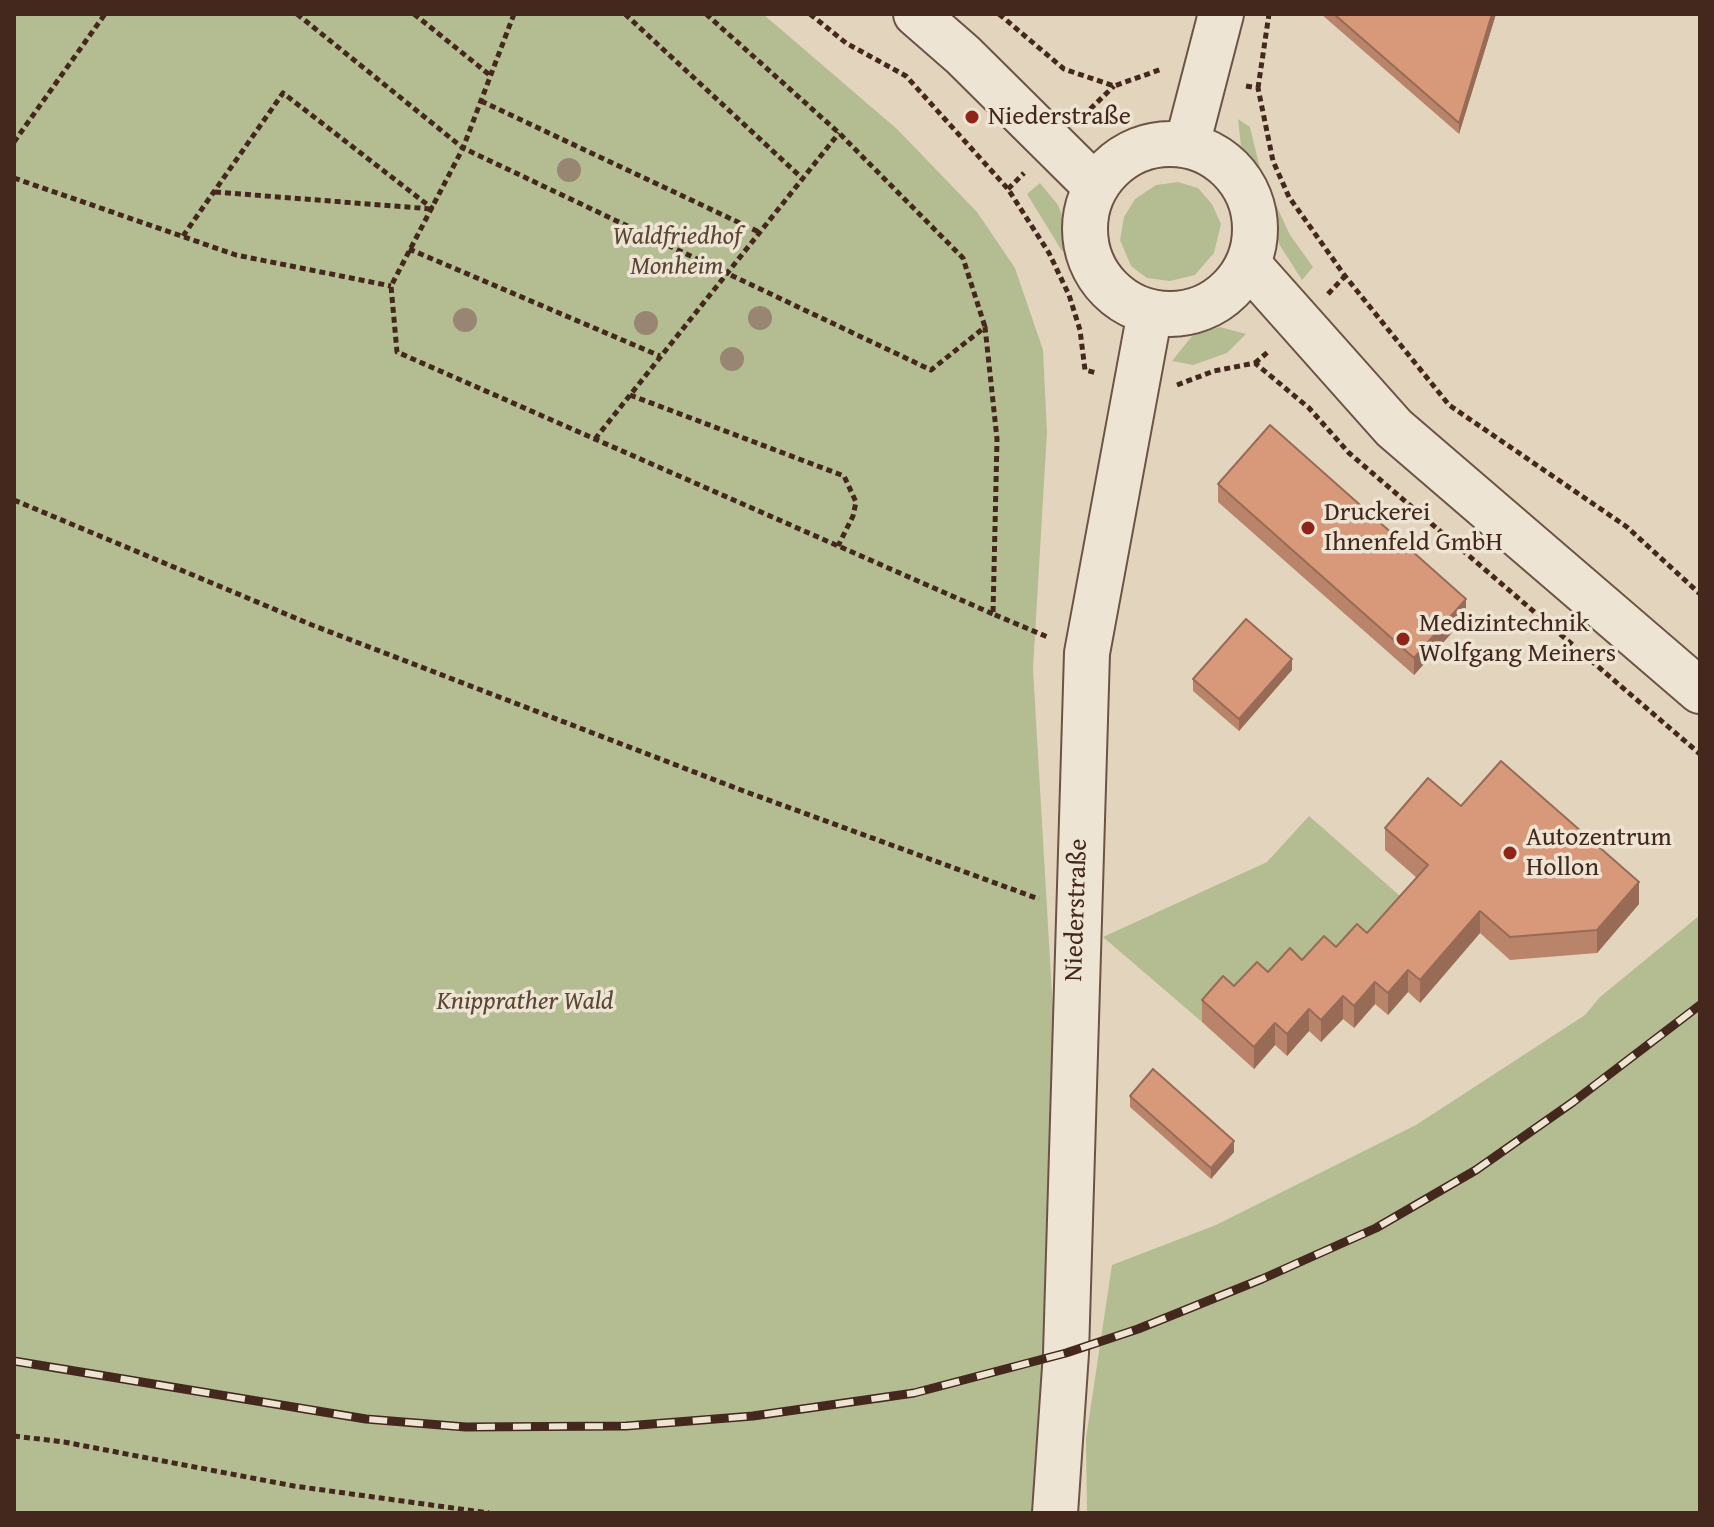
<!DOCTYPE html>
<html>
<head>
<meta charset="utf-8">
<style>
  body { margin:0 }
  #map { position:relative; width:1714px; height:1527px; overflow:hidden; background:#e3d5bd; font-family:"Gentium Book Plus",serif }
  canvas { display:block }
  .frame { position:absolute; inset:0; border:16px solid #45281d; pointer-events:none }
</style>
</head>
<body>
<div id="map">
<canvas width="1714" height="1527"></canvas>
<div class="frame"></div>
</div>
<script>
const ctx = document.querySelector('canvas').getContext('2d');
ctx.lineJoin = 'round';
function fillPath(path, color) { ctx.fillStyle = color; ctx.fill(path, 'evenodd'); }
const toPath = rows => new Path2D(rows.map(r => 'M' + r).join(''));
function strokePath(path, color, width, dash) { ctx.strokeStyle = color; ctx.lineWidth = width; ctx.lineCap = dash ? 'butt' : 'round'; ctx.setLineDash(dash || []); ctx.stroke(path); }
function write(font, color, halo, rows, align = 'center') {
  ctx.font = font + ' "Gentium Book Plus",serif'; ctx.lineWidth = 7; ctx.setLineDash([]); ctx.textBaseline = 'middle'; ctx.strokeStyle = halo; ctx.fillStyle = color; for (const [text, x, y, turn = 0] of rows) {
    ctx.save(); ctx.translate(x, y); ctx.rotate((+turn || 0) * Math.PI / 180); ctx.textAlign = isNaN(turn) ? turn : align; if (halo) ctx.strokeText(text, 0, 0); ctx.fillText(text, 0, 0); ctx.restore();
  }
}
fillPath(toPath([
  [14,14,763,14,897,129,977,212,1015,268,1043,350,1047,432,1033,669,1055,1045,1064,1513,14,1513],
  [1238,119,1250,127,1264,185,1241,146],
  [1178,182,1198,188,1212,204,1221,224,1214,253,1195,275,1170,281,1147,278,1131,266,1120,240,1124,217,1135,199,1156,185],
  [1040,183,1058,205,1065,222,1068,247,1062,251,1027,194],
  [1272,205,1276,205,1290,235,1313,267,1302,280,1279,244],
  [1220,327,1246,334,1227,353,1213,358,1193,365,1172,361,1192,336],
  [1309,816,1432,924,1202,1022,1103,937,1267,862],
  [1700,915,1700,1513,1087,1513,1086,1438,1112,1265,1216,1225,1416,1125,1585,1015,1600,997]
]), '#b4bd91');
const minor = toPath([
  [1055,1513,1066,1353,1087,653,1150,312]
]);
const tertiary = toPath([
  [916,14,963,55,1096,187],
  '1085 229a85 85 0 1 1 170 0a85 85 0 1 1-170 0Z',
  [1187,145,1221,14],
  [1248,264,1394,428,1700,691]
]);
strokePath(minor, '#6c5345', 48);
strokePath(tertiary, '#6c5345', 48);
strokePath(toPath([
  [297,14,463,148,931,370,985,327,997,439,993,614,1050,638],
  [414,14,491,76],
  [514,14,463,148,391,286,397,352,993,614],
  [625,14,803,179],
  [706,14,839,133,963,258,985,327],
  [810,14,846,43,906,76,1008,189,1049,253,1069,295,1080,330,1085,370,1097,373],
  [999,14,1064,69,1114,86,1162,69],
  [1246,86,1258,88,1273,161,1289,197,1345,276,1449,405,1627,527,1700,594],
  [1258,88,1269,14],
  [481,101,759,232],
  [1083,116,1114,86],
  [14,142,105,14],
  [14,178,236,255,391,286],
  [1008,189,1024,173],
  [215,192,432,209],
  [183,236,283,93,433,209],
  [409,249,660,356],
  [1328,294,1345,276],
  [1255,363,1269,351],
  [1177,385,1214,371,1255,363,1309,408,1349,453,1700,754],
  [630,395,844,476,856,502,853,516,838,546],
  [595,439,839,133],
  [14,500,312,625,741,790,1039,899],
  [14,1436,64,1442,294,1486,489,1513]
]), '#45281d', 5, [6, 4]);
strokePath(minor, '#ede4d4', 44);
strokePath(tertiary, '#ede4d4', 44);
const rail = toPath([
  [14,1361,366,1419,466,1427,626,1426,753,1416,914,1393,1066,1353,1138,1329,1262,1279,1376,1228,1476,1170,1573,1102,1700,1005]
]);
strokePath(rail, '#45281d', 9);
strokePath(rail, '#ede4d4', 6, [18]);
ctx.fillStyle = '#988672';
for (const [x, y] of [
  [569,170],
  [760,318],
  [465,320],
  [646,323],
  [732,359]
]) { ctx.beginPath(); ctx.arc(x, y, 12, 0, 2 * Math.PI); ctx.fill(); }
fillPath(toPath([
  [1321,14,1496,14,1459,134],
  [1218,484,1466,617,1414,675,1218,502],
  [1292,670,1239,731,1193,691,1193,679],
  [1461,806,1639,904,1597,953,1510,960,1480,933,1420,1003,1408,992,1388,1015,1375,1004,1354,1028,1343,1019,1321,1042,1309,1031,1287,1056,1275,1045,1254,1069,1202,1022,1202,1000,1268,972,1336,947,1367,933,1417,878,1385,850,1385,828],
  [1130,1096,1234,1152,1211,1179,1130,1107]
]), '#ba846a');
fillPath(toPath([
  [1492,14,1496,14,1459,134,1459,123],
  [1466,599,1466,617,1414,675,1414,658],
  [1292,659,1292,670,1239,731,1239,719],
  [1639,882,1639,904,1597,953,1597,930],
  [1480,911,1480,933,1420,1003,1420,980],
  [1408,970,1408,992,1388,1015,1388,993],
  [1375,982,1375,1004,1354,1028,1354,1006],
  [1343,996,1343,1019,1321,1042,1321,1020],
  [1309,1009,1309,1031,1287,1056,1287,1034],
  [1275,1023,1275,1045,1254,1069,1254,1047],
  [1234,1141,1234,1152,1211,1179,1211,1168]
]), '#976b56');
const building = toPath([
  [1334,14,1492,14,1459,123,1334,14],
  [1270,425,1466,599,1414,658,1218,484,1270,425],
  [1246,619,1292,659,1239,719,1193,679,1246,619],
  [1501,761,1639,882,1597,930,1510,937,1480,911,1420,980,1408,970,1388,993,1375,982,1354,1006,1343,996,1321,1020,1309,1009,1287,1034,1275,1023,1254,1047,1202,1000,1223,976,1234,986,1257,962,1268,972,1290,948,1302,960,1324,936,1336,947,1357,924,1367,933,1428,865,1385,828,1428,778,1461,806,1501,761],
  [1153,1069,1234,1141,1211,1168,1130,1096,1153,1069]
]);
fillPath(building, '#d8997b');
strokePath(building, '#976b56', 2);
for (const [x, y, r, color] of [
  [972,117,8,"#8f2418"],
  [1308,528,8,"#8f2418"],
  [1403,639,8,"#8f2418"],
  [1510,853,8,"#8f2418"]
]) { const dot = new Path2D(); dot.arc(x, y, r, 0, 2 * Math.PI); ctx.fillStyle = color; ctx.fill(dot); strokePath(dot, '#ede4d4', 3); }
write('26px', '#45281d', '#ede4d4', [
  ["Niederstraße",988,117],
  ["Druckerei",1324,513],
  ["Ihnenfeld GmbH",1324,543],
  ["Medizintechnik",1419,624],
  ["Wolfgang Meiners",1419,654],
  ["Autozentrum",1526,838],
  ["Hollon",1526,868]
], 'left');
write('italic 26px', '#5b4634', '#ede4d4', [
  ["Waldfriedhof",677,237],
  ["Monheim",677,267],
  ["Knipprather Wald",525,1002]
]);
write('26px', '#45281d', '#ede4d4', [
  ["Niederstraße",1077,910,-88]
]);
</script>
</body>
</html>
